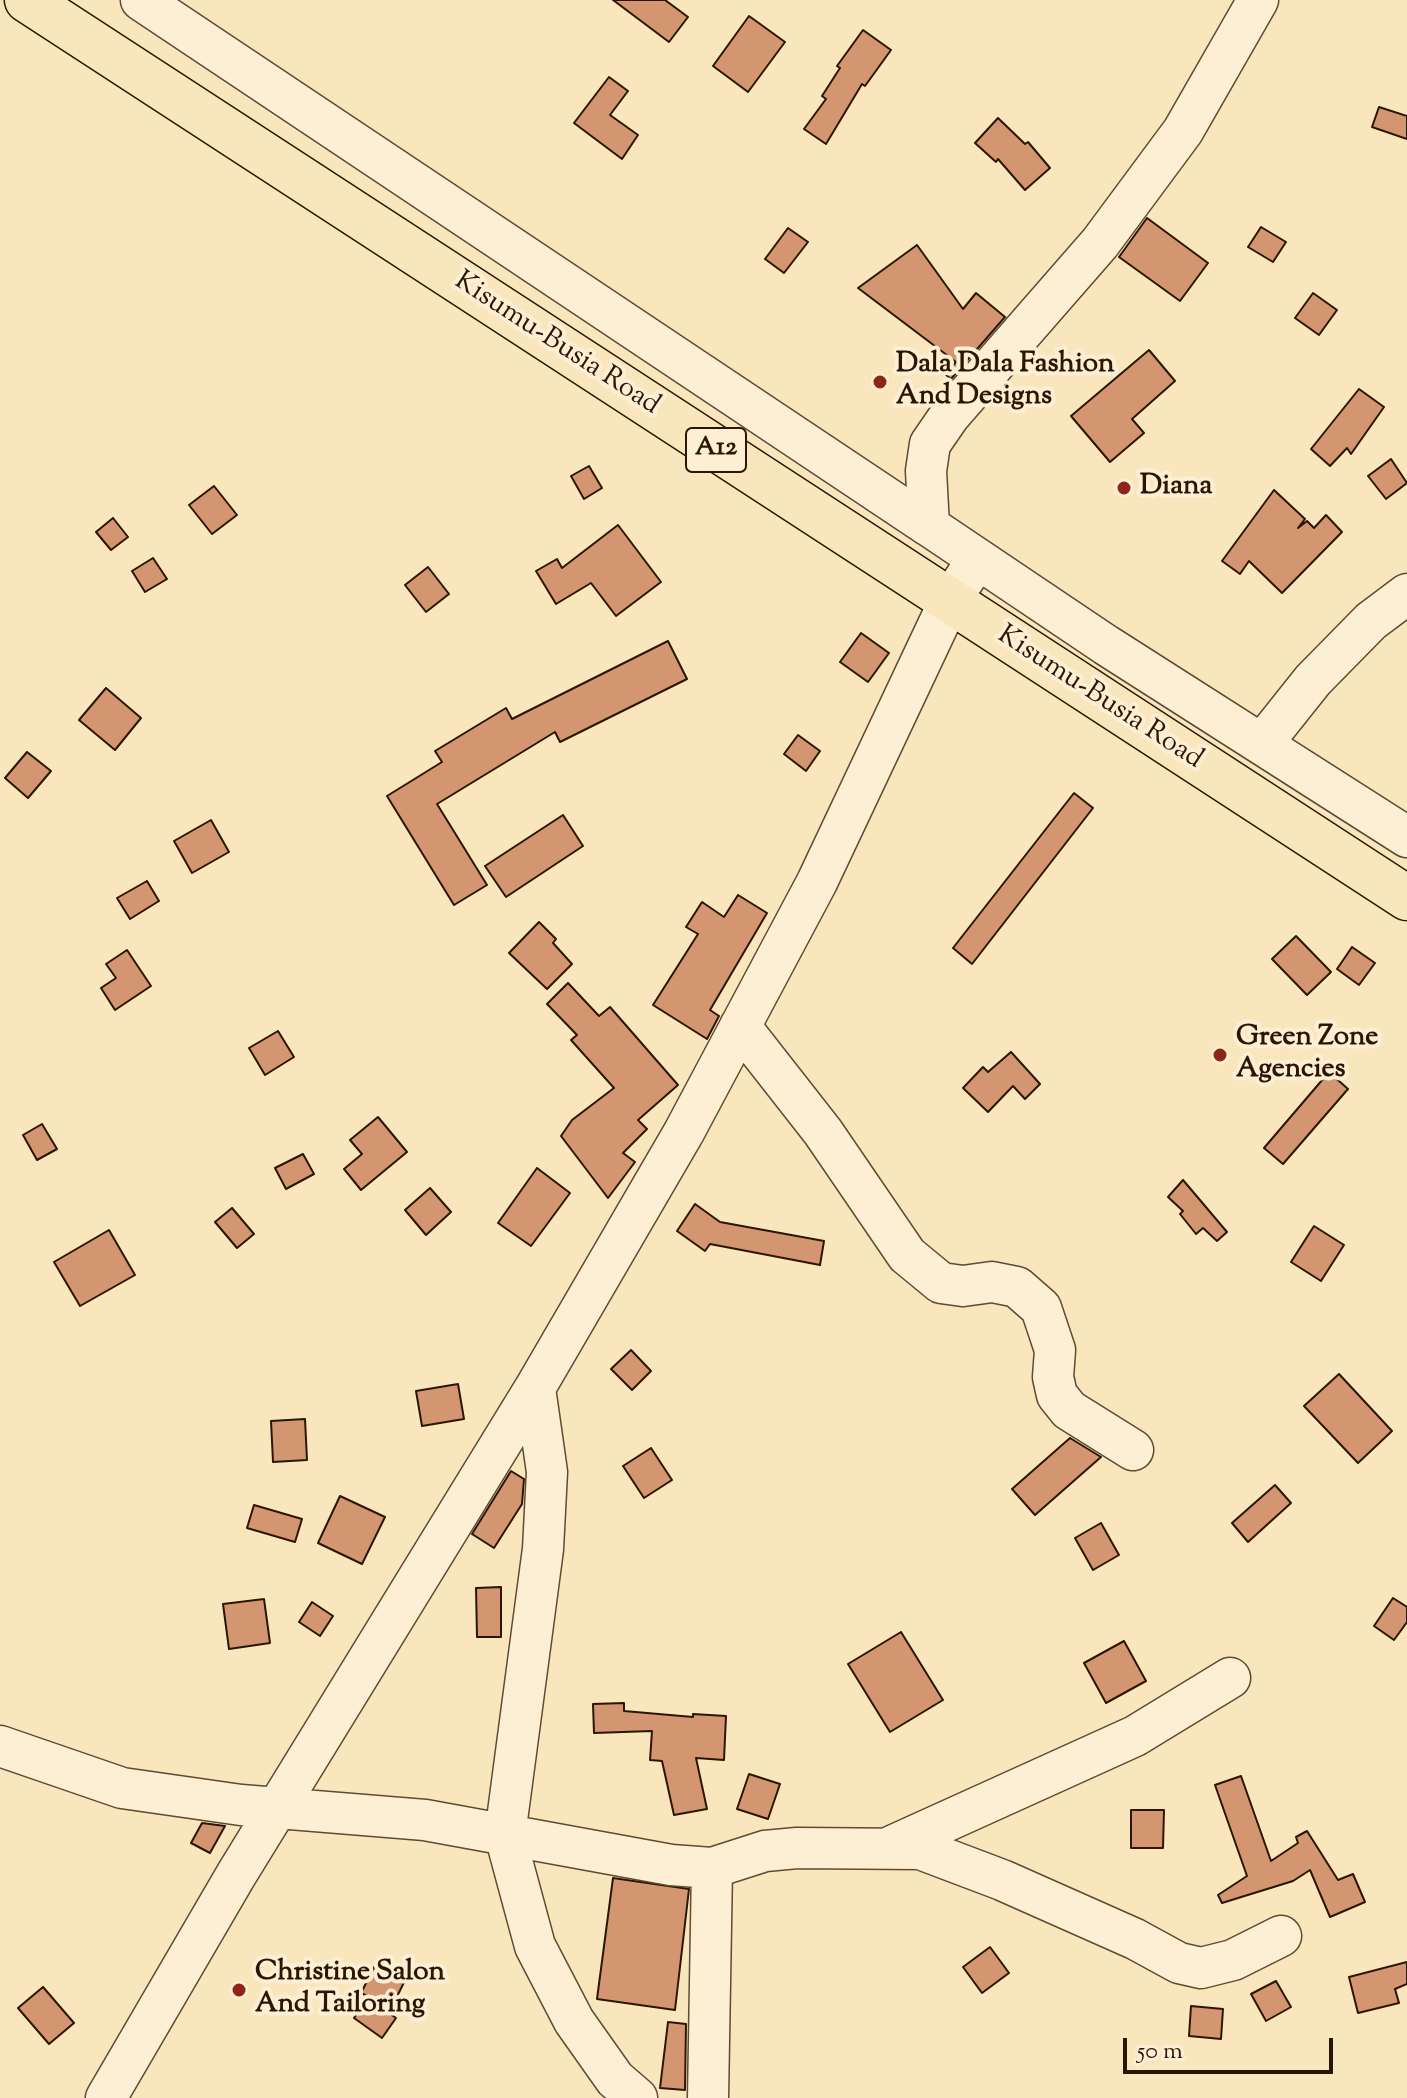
<!DOCTYPE html>
<html>
<head>
<meta charset="utf-8">
<style>
  body { margin:0 }
  #map { position:relative; width:1407px; height:2098px; overflow:hidden; background:#fae6bd; font-family:"Sorts Mill Goudy",serif }
  canvas { display:block }
  .scale { position:absolute; left:1123px; top:2038px; width:210px; height:36px; box-sizing:border-box; border:4px solid #2b1604; border-top:0; padding-left:10px; font-size:24px; line-height:28px; white-space:nowrap; color:#2b1604; -webkit-text-stroke:6px #fcefd4; paint-order:stroke }
</style>
</head>
<body>
<div id="map">
<canvas width="1407" height="2098"></canvas>
<div class="scale">50 m</div>
</div>
<script>
const ctx = document.querySelector('canvas').getContext('2d');
ctx.lineJoin = 'round';
function fillPath(path, color) { ctx.fillStyle = color; ctx.fill(path, 'evenodd'); }
const toPath = rows => new Path2D(rows.map(r => 'M' + r).join(''));
function strokePath(path, color, width, dash) { ctx.strokeStyle = color; ctx.lineWidth = width; ctx.lineCap = dash ? 'butt' : 'round'; ctx.setLineDash(dash || []); ctx.stroke(path); }
function write(font, color, halo, rows, align = 'center') {
  ctx.font = font + ' "Sorts Mill Goudy",serif'; ctx.lineWidth = 8; ctx.setLineDash([]); ctx.textBaseline = 'middle'; ctx.strokeStyle = halo; ctx.fillStyle = color; for (const [text, x, y, turn = 0] of rows) {
    ctx.save(); ctx.translate(x, y); ctx.rotate((+turn || 0) * Math.PI / 180); ctx.textAlign = isNaN(turn) ? turn : align; if (halo) ctx.strokeText(text, 0, 0); ctx.fillText(text, 0, 0); ctx.restore();
  }
}
const building = toPath([
  [613,0,665,0,688,17,669,42,613,0],
  [749,16,785,42,748,92,713,66,749,16],
  [863,30,891,50,865,86,862,84,826,144,804,129,826,99,822,96,840,68,837,66,863,30],
  [609,77,628,91,610,115,638,135,622,159,574,123,609,77],
  [1379,107,1407,116,1407,139,1372,127,1379,107],
  [998,118,1025,144,1028,142,1050,168,1025,190,998,159,996,162,975,143,998,118],
  [1147,218,1208,263,1180,301,1119,257,1147,218],
  [1261,227,1286,242,1273,262,1248,247,1261,227],
  [788,228,808,242,784,273,765,259,788,228],
  [917,245,963,309,976,293,1005,317,951,379,945,374,956,362,858,288,917,245],
  [1313,293,1337,310,1319,335,1295,318,1313,293],
  [1149,350,1175,381,1132,419,1144,433,1110,462,1071,416,1149,350],
  [1359,389,1384,407,1351,454,1347,448,1330,466,1311,449,1359,389],
  [1391,459,1407,483,1386,499,1368,476,1391,459],
  [589,466,602,488,584,499,571,476,589,466],
  [214,486,237,515,212,534,189,505,214,486],
  [1274,490,1305,519,1298,528,1307,521,1314,528,1326,515,1342,532,1282,593,1249,561,1240,574,1222,561,1274,490],
  [113,518,128,537,111,550,96,532,113,518],
  [618,525,661,582,616,616,591,583,556,604,536,571,557,559,562,568,618,525],
  [153,558,167,579,145,592,132,571,153,558],
  [428,567,449,594,426,612,405,585,428,567],
  [861,633,889,653,868,682,840,662,861,633],
  [668,641,687,679,560,742,555,732,437,804,487,885,454,905,387,796,442,762,435,751,506,708,512,719,668,641],
  [106,688,141,718,115,750,79,720,106,688],
  [798,735,820,751,806,771,784,754,798,735],
  [27,752,51,771,28,798,5,778,27,752],
  [1074,793,1093,808,972,964,953,948,1074,793],
  [563,815,583,846,506,897,485,866,563,815],
  [211,820,229,852,192,873,174,841,211,820],
  [147,881,159,901,130,919,117,898,147,881],
  [738,895,767,913,710,1010,719,1016,707,1039,653,1005,698,934,686,927,702,902,724,917,738,895],
  [539,922,556,939,553,943,572,964,547,989,509,953,539,922],
  [1296,936,1331,972,1307,995,1272,959,1296,936],
  [1352,947,1375,963,1359,985,1337,969,1352,947],
  [127,950,151,986,115,1010,101,988,116,978,106,964,127,950],
  [568,983,599,1016,610,1007,678,1085,638,1120,647,1129,623,1153,635,1162,608,1198,561,1136,572,1120,614,1088,571,1040,577,1035,547,1004,568,983],
  [278,1031,294,1057,265,1075,249,1048,278,1031],
  [1011,1052,1040,1084,1025,1099,1013,1086,988,1112,963,1088,983,1067,988,1072,1011,1052],
  [1329,1072,1348,1089,1283,1164,1264,1148,1329,1072],
  [378,1117,407,1152,361,1190,344,1169,362,1154,350,1140,378,1117],
  [42,1124,57,1149,37,1160,23,1135,42,1124],
  [303,1154,314,1174,286,1189,275,1168,303,1154],
  [537,1168,570,1193,531,1246,498,1223,537,1168],
  [1183,1180,1227,1232,1217,1241,1203,1228,1196,1234,1180,1214,1183,1211,1168,1197,1183,1180],
  [430,1188,451,1212,426,1235,405,1210,430,1188],
  [695,1204,720,1222,824,1241,820,1265,710,1244,705,1251,677,1231,695,1204],
  [232,1208,254,1234,237,1248,215,1222,232,1208],
  [1314,1226,1344,1245,1321,1281,1291,1262,1314,1226],
  [109,1230,135,1275,80,1306,54,1262,109,1230],
  [631,1350,651,1371,632,1390,611,1369,631,1350],
  [1339,1374,1392,1431,1358,1463,1304,1406,1339,1374],
  [458,1384,464,1419,422,1426,416,1391,458,1384],
  [305,1419,307,1460,273,1462,271,1421,305,1419],
  [1070,1438,1101,1457,1035,1515,1012,1489,1070,1438],
  [651,1448,672,1480,644,1498,623,1466,651,1448],
  [511,1471,524,1479,522,1504,494,1548,472,1534,511,1471],
  [1275,1485,1291,1503,1248,1542,1232,1523,1275,1485],
  [340,1496,385,1517,362,1564,318,1543,340,1496],
  [254,1505,302,1519,295,1542,247,1528,254,1505],
  [1101,1523,1119,1555,1093,1570,1075,1538,1101,1523],
  [501,1587,501,1637,477,1637,476,1588,501,1587],
  [1393,1598,1407,1607,1407,1622,1394,1640,1374,1626,1393,1598],
  [264,1599,270,1643,229,1649,223,1604,264,1599],
  [312,1602,333,1616,320,1636,299,1622,312,1602],
  [901,1632,943,1700,890,1732,848,1664,901,1632],
  [1124,1641,1146,1681,1106,1703,1084,1663,1124,1641],
  [624,1703,624,1711,693,1717,693,1714,726,1716,724,1760,696,1758,707,1809,674,1815,662,1761,650,1760,652,1731,594,1733,593,1704,624,1703],
  [749,1774,780,1784,768,1819,737,1809,749,1774],
  [1241,1776,1271,1861,1298,1843,1296,1837,1307,1831,1338,1880,1353,1874,1365,1902,1330,1917,1310,1870,1293,1881,1222,1903,1218,1895,1247,1876,1215,1785,1241,1776],
  [1131,1810,1164,1810,1163,1848,1131,1848,1131,1810],
  [202,1823,225,1826,210,1853,191,1843,202,1823],
  [613,1878,689,1889,675,2010,597,1999,613,1878],
  [990,1947,1009,1973,982,1993,963,1967,990,1947],
  [379,1958,409,1972,389,2013,396,2018,382,2038,354,2018,369,1997,361,1993,379,1958],
  [1407,1962,1407,1984,1395,1989,1399,2003,1358,2013,1349,1977,1407,1962],
  [1276,1981,1291,2007,1266,2021,1251,1994,1276,1981],
  [43,1987,74,2023,49,2044,18,2008,43,1987],
  [1191,2006,1223,2009,1221,2039,1189,2036,1191,2006],
  [668,2022,686,2024,685,2090,660,2088,668,2022]
]);
fillPath(building, '#d49671');
strokePath(building, '#2b1604', 2);
const minor = toPath([
  [141,0,929,526],
  [1258,0,1183,131,1100,243,950,415,930,444,926,471,929,526,1106,645,1407,837],
  [1262,744,1313,680,1371,621,1407,594],
  [740,1026,823,1132,907,1255,941,1283,963,1286,992,1282,1017,1287,1041,1308,1055,1350,1053,1377,1057,1395,1069,1410,1133,1450],
  [535,1388,547,1472,543,1549,505,1835,535,1946,574,2021,615,2079,637,2098],
  [0,1746,122,1788,241,1805,425,1820,671,1865,712,1868,765,1851,797,1848,920,1849,1002,1880,1135,1939,1179,1963,1201,1968,1233,1960,1281,1936],
  [892,1846,1135,1736,1230,1678],
  [106,2098,236,1875,535,1388,684,1132,817,882,949,602,977,560],
  [708,2098,712,1868]
]);
const highway = toPath([
  [27,0,1407,898]
]);
strokePath(minor, '#5f4a32', 43);
strokePath(highway, '#2b1604', 47);
strokePath(minor, '#fcefd4', 40);
strokePath(highway, '#fae6bd', 44);
for (const [x, y, r, color] of [
  [880,382,8,"#8f2418"],
  [1124,488,8,"#8f2418"],
  [1220,1055,8,"#8f2418"],
  [239,1990,8,"#8f2418"]
]) { const dot = new Path2D(); dot.arc(x, y, r, 0, 2 * Math.PI); ctx.fillStyle = color; ctx.fill(dot); strokePath(dot, '#fcefd4', 3); }
for (const [x, y, w] of [
  [716,450,60]
]) { const box = new Path2D(); box.roundRect(x - w / 2, y - 22, w, 44, 6); ctx.fillStyle = '#fcefd4'; ctx.fill(box); strokePath(box, '#2b1604', 2); }
write('bold 26px', '#2b1604', null, [
  ["A12",716,450]
]);
write('28px', '#2b1604', '#fcefd4', [
  ["Kisumu-Busia Road",556,345,33],
  ["Kisumu-Busia Road",1099,699,33]
]);
write('bold 28px', '#2b1604', '#fcefd4', [
  ["Dala Dala Fashion",896,366],
  ["And Designs",896,398],
  ["Diana",1140,488],
  ["Green Zone",1236,1039],
  ["Agencies",1236,1071],
  ["Christine Salon",255,1974],
  ["And Tailoring",255,2006]
], 'left');
</script>
</body>
</html>
